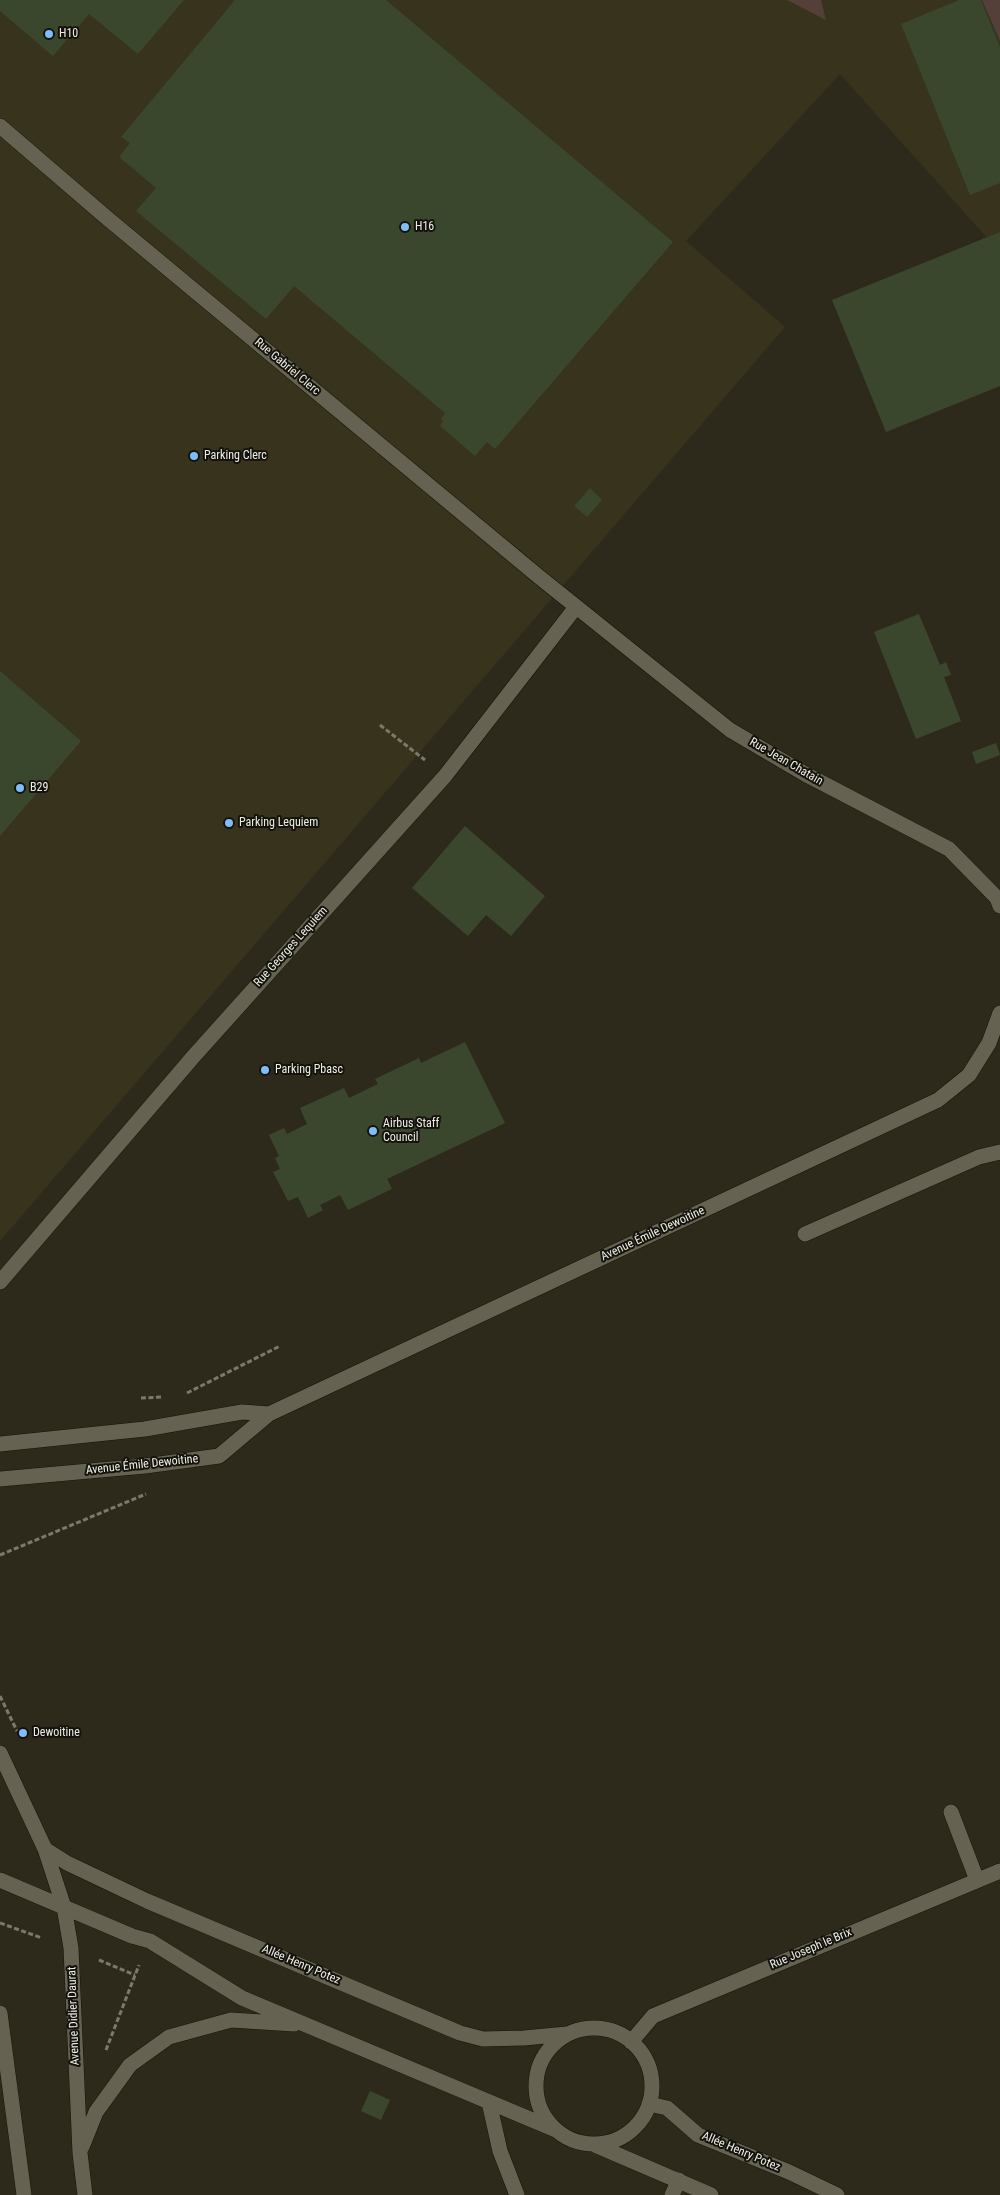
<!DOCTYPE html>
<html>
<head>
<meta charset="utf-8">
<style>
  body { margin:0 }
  canvas { display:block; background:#2d2a1b }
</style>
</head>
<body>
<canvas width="1000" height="2195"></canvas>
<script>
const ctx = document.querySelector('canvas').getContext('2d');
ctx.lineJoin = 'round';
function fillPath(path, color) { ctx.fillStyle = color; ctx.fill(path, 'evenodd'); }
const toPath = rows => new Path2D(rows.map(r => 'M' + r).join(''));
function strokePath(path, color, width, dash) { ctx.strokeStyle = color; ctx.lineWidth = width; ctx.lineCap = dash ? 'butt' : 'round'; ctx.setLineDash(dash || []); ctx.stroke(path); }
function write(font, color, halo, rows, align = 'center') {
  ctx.font = font + ' "Roboto Condensed",sans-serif'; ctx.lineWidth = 4; ctx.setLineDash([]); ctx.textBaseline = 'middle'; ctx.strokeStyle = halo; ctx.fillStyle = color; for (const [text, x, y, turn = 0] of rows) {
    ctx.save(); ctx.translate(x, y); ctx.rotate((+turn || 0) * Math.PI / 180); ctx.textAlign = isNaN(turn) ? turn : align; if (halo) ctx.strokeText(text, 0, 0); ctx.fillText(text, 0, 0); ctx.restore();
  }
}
fillPath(toPath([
  [0,0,1000,0,1000,252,840,74,686,241,785,327,0,1241]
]), '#37331d');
fillPath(toPath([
  [787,0,821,0,826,20],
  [982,0,1000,0,1000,41]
]), '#544039');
fillPath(toPath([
  [0,0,184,0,138,54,89,14,53,56,0,11],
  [235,0,386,0,673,242,495,449,487,442,475,456,440,426,443,421,441,419,445,413,294,286,266,319,136,211,156,188,119,157,130,143,121,137],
  [959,0,981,0,1000,47,1000,183,970,195,901,24],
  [1000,232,1000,386,886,432,832,300],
  [590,488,602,500,587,517,574,506],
  [919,614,940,665,946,662,951,675,944,677,961,721,916,739,874,632],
  [0,671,81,741,0,836],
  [996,743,1000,755,976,764,972,752],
  [465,826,545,896,511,936,486,915,468,936,412,888],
  [465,1042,505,1123,387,1179,392,1189,348,1210,340,1195,320,1205,323,1210,308,1218,298,1197,288,1201,273,1172,280,1169,275,1158,279,1156,269,1135,284,1128,287,1134,307,1124,300,1108,344,1088,349,1098,378,1084,375,1079,419,1058,421,1063],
  [370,2091,390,2100,381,2120,361,2111]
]), '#3b472d');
const lane = toPath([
  [805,1234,979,1157,1000,1152],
  [951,1812,977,1880],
  [489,2102,500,2151,517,2195],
  [672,2195,679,2180]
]);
const street = toPath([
  [0,126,107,218,538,576,730,730,805,774,949,849,997,898,1000,906],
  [0,1282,193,1057,445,776,576,607],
  [0,1444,145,1429,242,1412,269,1414],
  [0,1479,145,1466,219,1456,269,1414,938,1100,969,1075,989,1043,1000,1013],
  [0,1753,45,1849,64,1907,71,1948,80,2153,85,2195],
  [45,1849,67,1863,147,1901,460,2033,483,2039,524,2038,567,2034],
  [0,1880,132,1936,150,1941,242,1998,556,2130],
  [0,2013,24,2195],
  '536 2086a58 58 0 1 1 116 0a58 58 0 1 1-116 0Z',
  [631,2042,653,2016,1000,1871],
  [649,2104,667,2108,698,2135,789,2172,837,2195],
  [595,2145,711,2195],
  [82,2147,96,2112,130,2065,169,2037,231,2020,294,2024]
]);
strokePath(lane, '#151205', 16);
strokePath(street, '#151205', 16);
strokePath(toPath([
  [380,725,425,760],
  [187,1393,280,1346],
  [141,1398,162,1397],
  [0,1555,146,1494],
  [0,1696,17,1731],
  [0,1923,42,1938],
  [99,1960,135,1975],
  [106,2050,139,1965]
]), '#7b796c', 3, [5, 2.5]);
strokePath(lane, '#656251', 15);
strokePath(street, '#656251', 15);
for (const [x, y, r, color] of [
  [49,34,5,"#7ebdf9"],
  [405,227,5,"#7ebdf9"],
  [194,456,5,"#7ebdf9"],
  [20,788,5,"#7ebdf9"],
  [229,823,5,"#7ebdf9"],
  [265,1070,5,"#7ebdf9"],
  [373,1131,5,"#7ebdf9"],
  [23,1733,5,"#7ebdf9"]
]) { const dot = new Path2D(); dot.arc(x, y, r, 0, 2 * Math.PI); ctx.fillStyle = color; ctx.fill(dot); strokePath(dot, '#14120c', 2); }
write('12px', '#efeee4', '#14120c', [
  ["H10",59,34],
  ["H16",415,227],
  ["Parking Clerc",204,456],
  ["B29",30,788],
  ["Parking Lequiem",239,823],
  ["Parking Pbasc",275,1070],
  ["Airbus Staff",383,1124],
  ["Council",383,1138],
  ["Dewoitine",33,1733]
], 'left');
write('12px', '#efeee4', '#14120c', [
  ["Rue Gabriel Clerc",287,367,40],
  ["Rue Jean Chatain",786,762,30],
  ["Rue Georges Lequiem",291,947,-48],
  ["Avenue Émile Dewoitine",653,1234,-25],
  ["Avenue Émile Dewoitine",142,1465,-6],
  ["Rue Joseph le Brix",811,1949,-23],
  ["Allée Henry Potez",301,1965,23],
  ["Avenue Didier Daurat",74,2016,-92],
  ["Allée Henry Potez",741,2152,23]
]);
</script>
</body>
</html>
